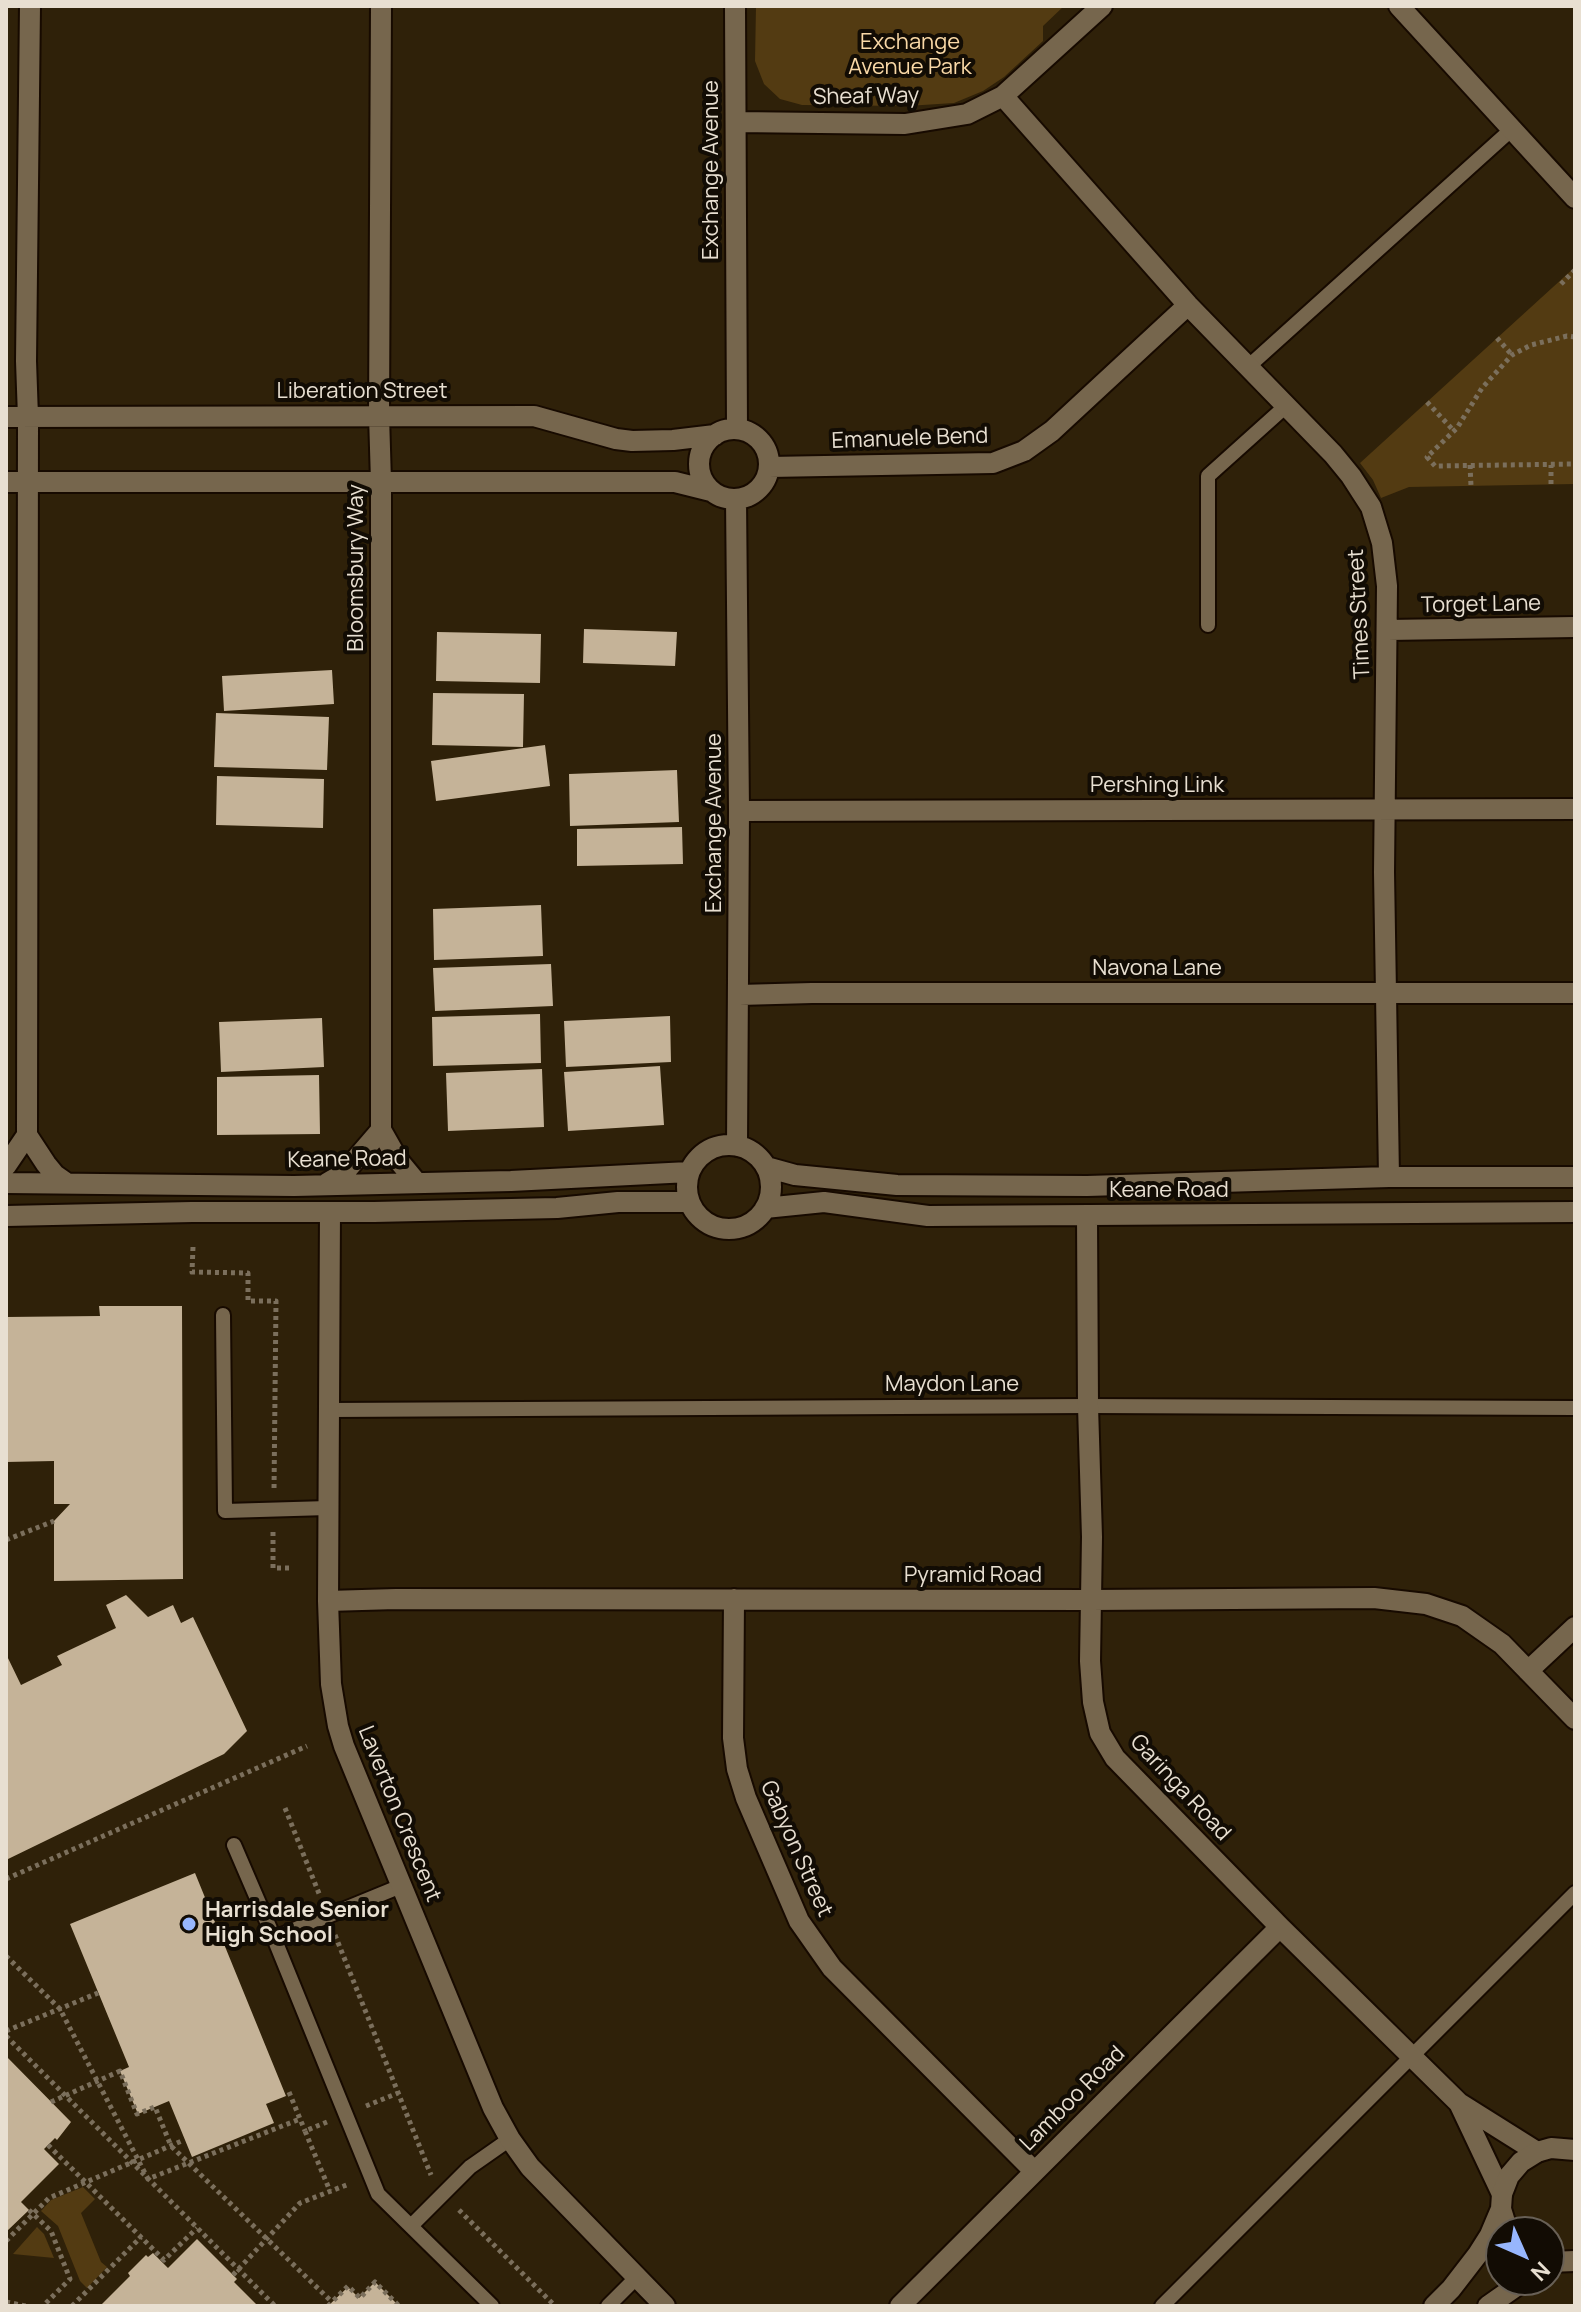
<!DOCTYPE html>
<html>
<head>
<meta charset="utf-8">
<style>
  body { margin:0 }
  #map { position:relative; width:1581px; height:2312px; overflow:hidden; background:#2f2109; font-family:Manrope,sans-serif }
  canvas { display:block }
  .frame { position:absolute; inset:0; border:8px solid #e8dfd1; pointer-events:none }
  .north { position:absolute; left:1485px; top:2216px; width:80px; height:80px; box-sizing:border-box; background:#120c04; border:2px solid #686056; border-radius:50%; rotate:135deg; font-size:22px; font-weight:700; line-height:32px; text-align:center; color:#e8dfd1 }
  .north::after { content:''; display:block; margin:auto; width:28px; height:36px; background:#97b6fd; clip-path:polygon(50% 0,100% 100%,50% 72%,0 100%) }
</style>
</head>
<body>
<div id="map">
<canvas width="1581" height="2312"></canvas>
<div class="frame"></div>
<div class="north">N</div>
</div>
<script>
const ctx = document.querySelector('canvas').getContext('2d');
ctx.lineJoin = 'round';
function fillPath(path, color) { ctx.fillStyle = color; ctx.fill(path, 'evenodd'); }
const toPath = rows => new Path2D(rows.map(r => 'M' + r).join(''));
function strokePath(path, color, width, dash) { ctx.strokeStyle = color; ctx.lineWidth = width; ctx.lineCap = dash ? 'butt' : 'round'; ctx.setLineDash(dash || []); ctx.stroke(path); }
function write(font, color, halo, rows, align = 'center') {
  ctx.font = font + ' Manrope,sans-serif'; ctx.lineWidth = 8; ctx.setLineDash([]); ctx.textBaseline = 'middle'; ctx.strokeStyle = halo; ctx.fillStyle = color; for (const [text, x, y, turn = 0] of rows) {
    ctx.save(); ctx.translate(x, y); ctx.rotate((+turn || 0) * Math.PI / 180); ctx.textAlign = isNaN(turn) ? turn : align; if (halo) ctx.strokeText(text, 0, 0); ctx.fillText(text, 0, 0); ctx.restore();
  }
}
fillPath(toPath([
  [756,6,1064,6,1043,26,1043,41,1004,77,983,91,954,103,907,106,802,105,780,99,764,84,755,61],
  [1575,267,1575,484,1409,487,1381,498,1373,480,1360,463],
  [83,2187,95,2199,81,2213,101,2262,107,2267,87,2288,80,2281,58,2226,41,2211,51,2200],
  [37,2227,44,2234,54,2258,13,2254]
]), '#533b12');
fillPath(toPath([
  [584,629,677,632,675,666,583,663],
  [437,632,541,634,540,683,436,681],
  [332,670,334,704,224,711,222,676],
  [433,693,524,694,523,747,432,745],
  [216,713,329,717,327,770,214,767],
  [545,745,550,786,436,801,431,761],
  [677,770,679,822,570,826,569,774],
  [217,776,324,779,323,828,216,825],
  [682,827,683,864,577,866,577,829],
  [541,905,543,956,434,960,433,909],
  [551,964,553,1006,435,1011,433,968],
  [540,1014,541,1063,433,1066,432,1017],
  [670,1016,671,1062,566,1067,564,1021],
  [322,1018,324,1067,221,1072,219,1022],
  [660,1066,664,1125,568,1131,564,1072],
  [542,1069,544,1127,448,1131,446,1073],
  [319,1075,320,1134,217,1135,217,1077],
  [99,1306,182,1306,183,1579,54,1581,54,1521,70,1504,54,1504,54,1461,6,1462,6,1317,100,1316],
  [126,1595,148,1617,173,1605,181,1623,193,1617,247,1731,224,1754,6,1860,6,1654,21,1685,62,1665,57,1656,116,1628,106,1605],
  [195,1873,286,2096,266,2104,274,2123,192,2157,169,2101,138,2114,120,2071,129,2067,70,1924],
  [6,2056,71,2122,57,2140,55,2138,44,2149,59,2164,21,2202,29,2210,6,2232],
  [197,2239,237,2279,234,2282,258,2306,100,2306,130,2276,128,2273,146,2255,148,2257,153,2253,168,2268],
  [375,2282,399,2306,328,2306,348,2287,359,2298]
]), '#c5b398');
const lane = toPath([
  [1249,366,1512,129],
  [1208,625,1208,476,1287,405],
  [223,1315,225,1511,328,1508],
  [330,1410,1088,1406,1575,1408],
  [234,1845,274,1938],
  [401,1886,274,1938,378,2194,492,2306],
  [411,2226,470,2167,510,2139],
  [608,2306,636,2278],
  [1162,2306,1575,1893]
]);
const street = toPath([
  [30,6,26,361,28,417,27,1135,46,1164,55,1175,65,1182],
  [381,6,379,415,381,482,381,1130],
  [735,6,737,429],
  [1399,6,1575,198],
  [1003,96,1188,305,1333,454,1351,476,1371,507,1382,543,1387,586,1384,872,1389,1177],
  [736,122,905,124,967,114,1003,96,1102,6],
  [6,417,534,416,616,439,632,441,673,440,715,435],
  '699 464a35 35 0 1 1 70 0a35 35 0 1 1-70 0Z',
  [769,467,993,463,1024,451,1052,431,1188,305],
  [6,482,675,482,711,491],
  [736,499,739,811,737,1146],
  [1388,630,1575,627],
  [739,811,1575,809],
  [739,995,812,993,1575,993],
  '687 1187a42 42 0 1 1 84 0a42 42 0 1 1-84 0Z',
  [6,1166,27,1135],
  [766,1167,795,1175,897,1185,1087,1186,1389,1177,1575,1177],
  [6,1183,294,1186,511,1181,689,1172],
  [327,1183,344,1173,381,1130,398,1160,417,1183],
  [765,1208,824,1202,928,1216,1575,1212],
  [330,1212,328,1601,331,1684,338,1726,344,1746,493,2108,510,2139,530,2167,665,2306],
  [1087,1215,1088,1406,1092,1537,1090,1661,1093,1702,1100,1733,1115,1758,1280,1927,1459,2103,1537,2152],
  [6,1216,192,1212,374,1212,557,1208,618,1202,688,1202],
  [734,1599,733,1738,737,1769,746,1798,799,1921,832,1968,1034,2171],
  [328,1601,396,1599,1091,1600,1374,1598,1426,1604,1462,1616,1502,1644,1575,1719],
  [1528,1671,1575,1627],
  [1459,2103,1502,2194],
  [900,2306,1280,1927]
]);
const secondary = toPath([
  [1508,2232,1501,2209,1502,2194,1509,2176,1521,2162,1537,2152,1551,2148,1575,2150],
  [1549,2262,1575,2261],
  [1434,2306,1451,2289,1478,2254,1490,2235,1501,2209],
  [1488,2306,1525,2280]
]);
strokePath(lane, '#170a00', 18);
strokePath(street, '#170a00', 24);
strokePath(secondary, '#170a00', 24);
strokePath(toPath([
  [1561,284,1575,270],
  [1575,337,1567,336,1531,345,1512,355,1482,388,1457,428,1427,457,1435,466,1575,464],
  [1497,338,1512,355],
  [1427,402,1454,431],
  [1470,465,1471,486],
  [1551,484,1551,465],
  [193,1247,192,1272,248,1273,248,1301,276,1301,274,1490],
  [273,1532,273,1568,290,1568],
  [6,1540,54,1521],
  [285,1808,320,1896],
  [6,1879,307,1746],
  [335,1935,431,2175],
  [6,1956,60,2009,148,2179,300,2119],
  [6,2031,98,1993],
  [6,2036,275,2306],
  [289,2092,305,2131],
  [51,2102,120,2071,137,2114,155,2107,171,2146,332,2302],
  [366,2106,398,2093],
  [327,2122,305,2131,330,2191],
  [48,2145,164,2260,197,2228],
  [29,2210,51,2231,70,2279,43,2306],
  [459,2210,555,2306],
  [6,2241,49,2198,184,2140],
  [233,2275,300,2203,349,2184],
  [6,2302,26,2306],
  [72,2306,141,2237],
  [328,2306,348,2286,360,2298,375,2282,399,2306]
]), '#7b6f5c', 5, [4, 4]);
strokePath(lane, '#76664d', 14);
strokePath(street, '#76664d', 20);
strokePath(secondary, '#76664d', 20);
for (const [x, y, r, color] of [
  [189,1924,8,"#97b6fd"]
]) { const dot = new Path2D(); dot.arc(x, y, r, 0, 2 * Math.PI); ctx.fillStyle = color; ctx.fill(dot); strokePath(dot, '#120c04', 3); }
write('22px', '#fad9a7', '#120c04', [
  ["Exchange",910,43],
  ["Avenue Park",910,68]
]);
write('22px', '#e8dfd1', '#120c04', [
  ["Sheaf Way",866,97,-1],
  ["Exchange Avenue",712,170,-90],
  ["Liberation Street",362,392],
  ["Emanuele Bend",910,439,-2],
  ["Bloomsbury Way",357,568,-90],
  ["Torget Lane",1481,605,-1],
  ["Times Street",1360,614,-93],
  ["Pershing Link",1157,786],
  ["Exchange Avenue",715,823,-90],
  ["Navona Lane",1157,969],
  ["Keane Road",347,1160,-1],
  ["Keane Road",1169,1191],
  ["Maydon Lane",952,1385],
  ["Pyramid Road",973,1576],
  ["Garinga Road",1180,1788,47],
  ["Laverton Crescent",399,1814,68],
  ["Gabyon Street",796,1849,66],
  ["Lamboo Road",1073,2099,-45]
]);
write('bold 22px', '#e8dfd1', '#120c04', [
  ["Harrisdale Senior",205,1911],
  ["High School",205,1936]
], 'left');
</script>
</body>
</html>
